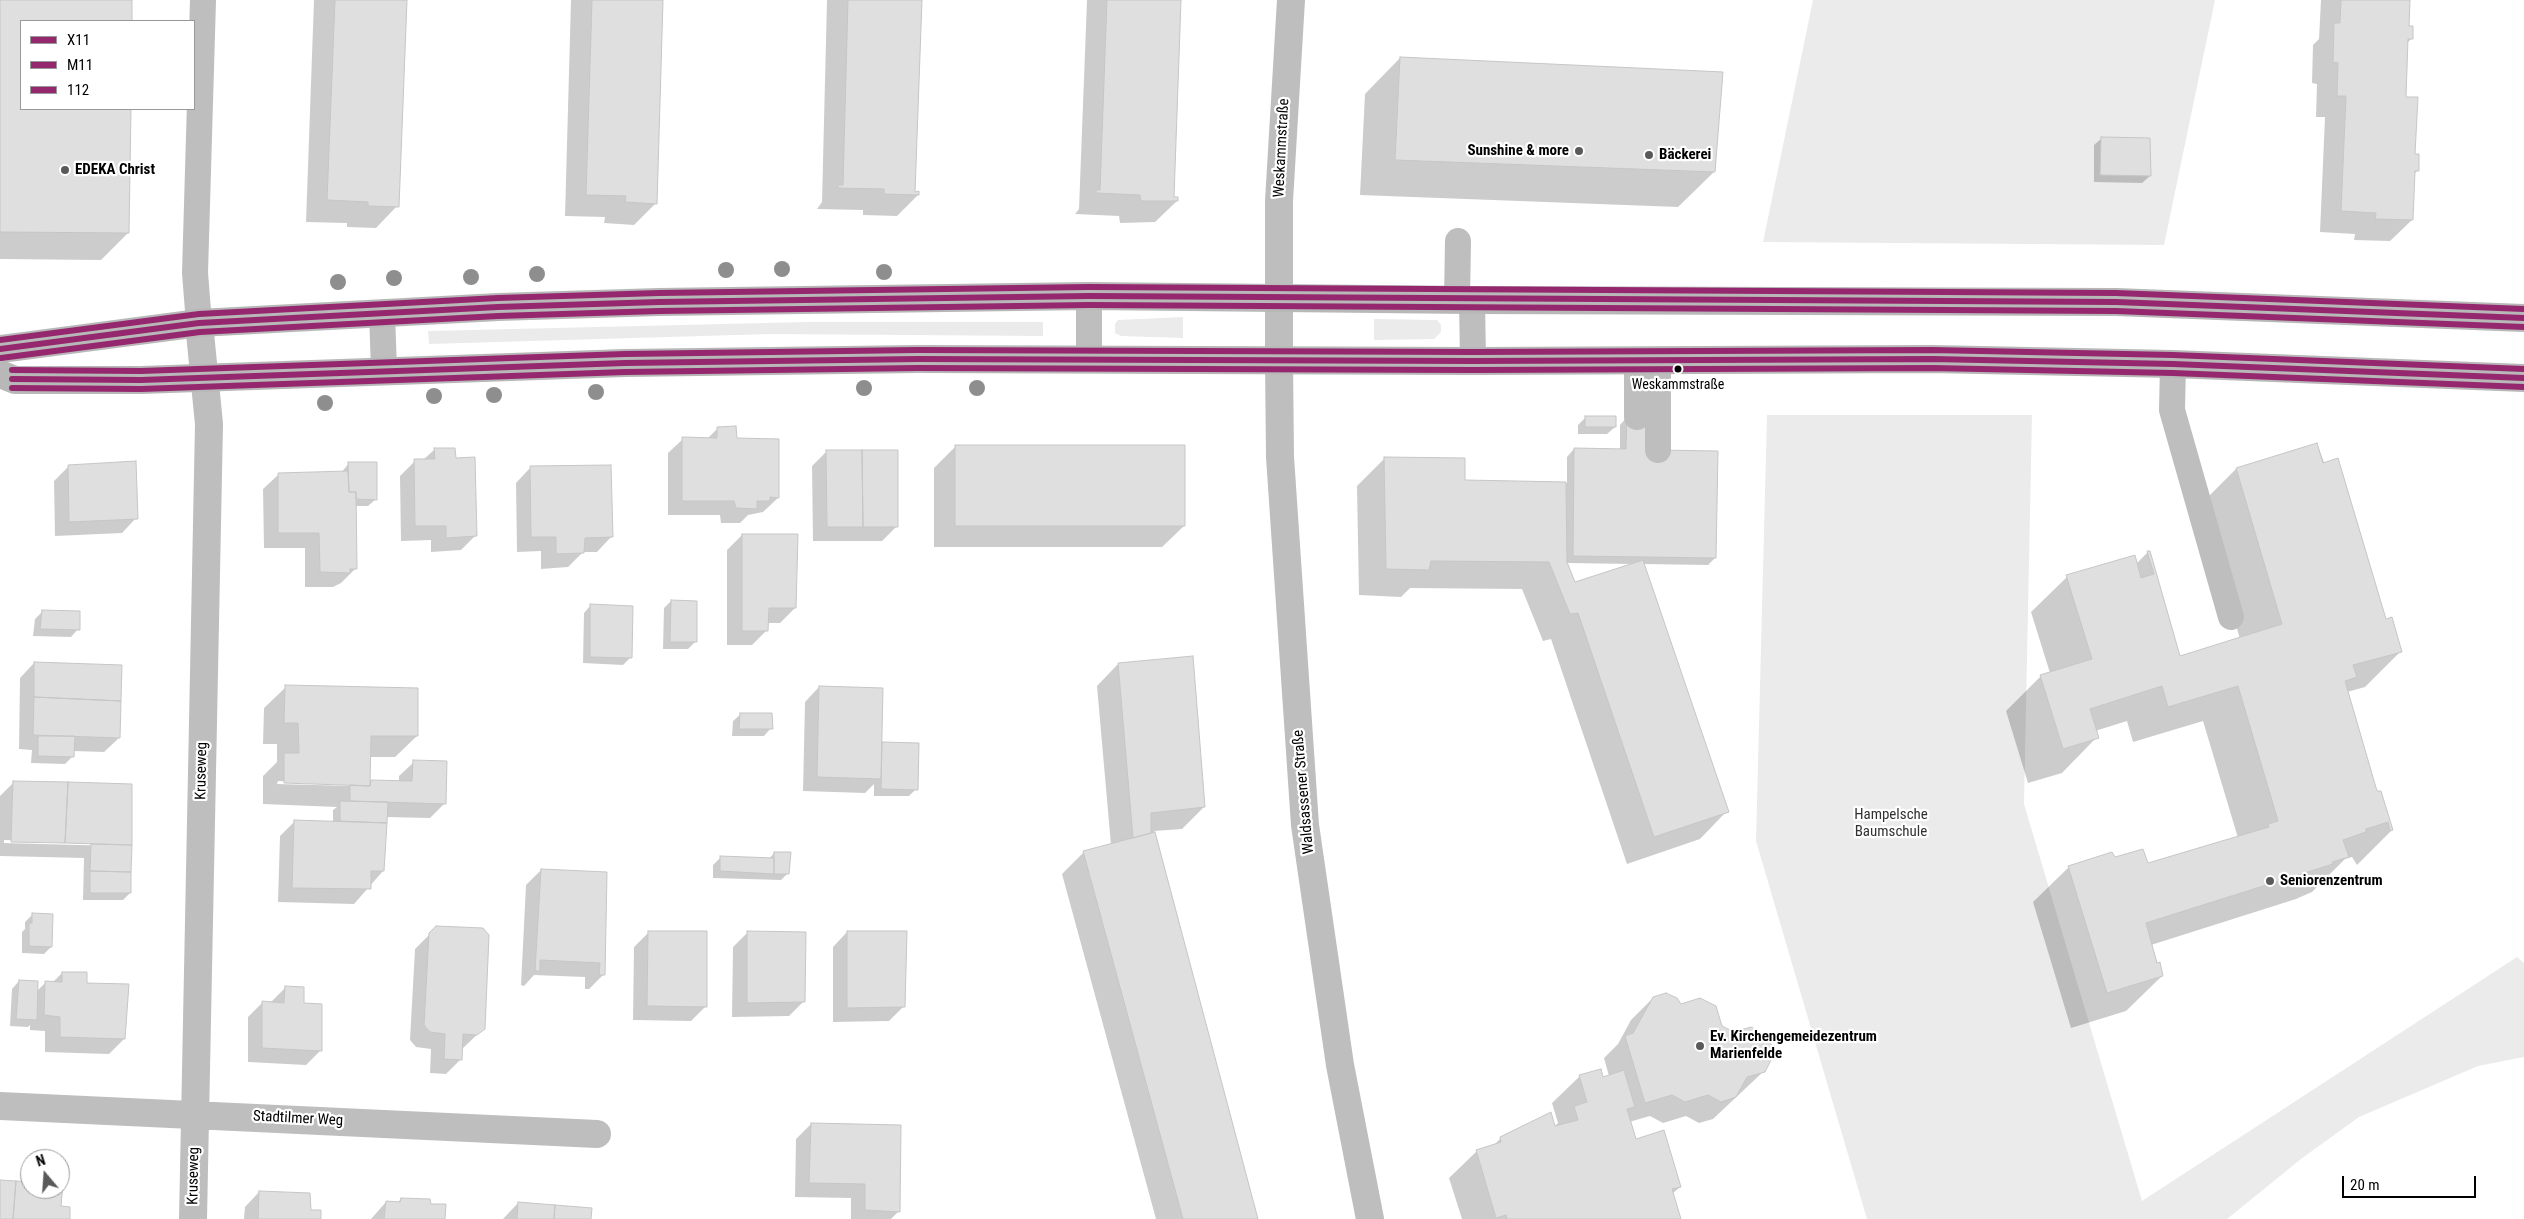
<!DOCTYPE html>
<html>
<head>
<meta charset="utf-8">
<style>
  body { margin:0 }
  #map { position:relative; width:2524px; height:1219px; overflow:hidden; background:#fff; font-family:"Roboto Condensed",sans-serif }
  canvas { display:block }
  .legend { position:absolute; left:20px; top:20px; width:175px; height:90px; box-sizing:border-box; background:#fff; border:1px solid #999; margin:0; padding:6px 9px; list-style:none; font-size:15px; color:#000 }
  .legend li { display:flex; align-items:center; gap:10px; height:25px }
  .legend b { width:25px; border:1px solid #999 }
  .north { position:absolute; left:20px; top:1149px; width:50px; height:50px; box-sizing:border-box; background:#fff; border:1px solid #999; border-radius:50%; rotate:342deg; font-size:14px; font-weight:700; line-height:20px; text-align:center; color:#000 }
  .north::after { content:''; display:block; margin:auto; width:18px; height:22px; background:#595959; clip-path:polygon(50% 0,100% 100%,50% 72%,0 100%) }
  .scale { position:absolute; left:2342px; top:1176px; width:134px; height:22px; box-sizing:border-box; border:2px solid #000; border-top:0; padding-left:6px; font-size:15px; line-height:18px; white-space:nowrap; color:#000; -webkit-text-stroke:4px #fff; paint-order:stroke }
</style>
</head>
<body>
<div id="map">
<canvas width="2524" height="1219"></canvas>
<ul class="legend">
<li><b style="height:6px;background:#95276e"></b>X11</li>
<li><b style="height:6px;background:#95276e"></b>M11</li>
<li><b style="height:6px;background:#95276e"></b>112</li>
</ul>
<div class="north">N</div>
<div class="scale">20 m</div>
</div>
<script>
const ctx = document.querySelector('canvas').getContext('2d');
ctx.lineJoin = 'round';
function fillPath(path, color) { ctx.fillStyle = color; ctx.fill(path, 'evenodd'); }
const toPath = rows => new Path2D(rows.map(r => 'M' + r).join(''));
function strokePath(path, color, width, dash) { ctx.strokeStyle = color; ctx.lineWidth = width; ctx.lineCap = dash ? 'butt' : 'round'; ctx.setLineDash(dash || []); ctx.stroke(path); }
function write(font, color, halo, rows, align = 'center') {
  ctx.font = font + ' "Roboto Condensed",sans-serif'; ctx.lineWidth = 4.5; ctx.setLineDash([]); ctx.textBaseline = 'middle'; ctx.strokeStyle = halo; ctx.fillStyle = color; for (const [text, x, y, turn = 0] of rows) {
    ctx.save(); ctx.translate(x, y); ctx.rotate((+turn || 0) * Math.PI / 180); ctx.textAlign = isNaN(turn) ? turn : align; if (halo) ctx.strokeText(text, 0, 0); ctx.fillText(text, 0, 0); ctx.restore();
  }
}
fillPath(toPath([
  [1813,0,2215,0,2164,245,1763,242],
  [1183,317,1183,338,1121,336,1115,333,1115,324,1118,320],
  [1374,319,1437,320,1441,325,1441,332,1434,339,1374,340],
  [807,322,1043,322,1043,336,771,334,429,344,428,331],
  [1767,415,2032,415,2024,804,2142,1201,2517,957,2524,963,2524,1057,2478,1066,2359,1117,2301,1159,2227,1219,1867,1219,1756,841]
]), '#ebebeb');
fillPath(toPath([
  [0,0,131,0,130,21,21,21,21,109,129,109,128,233,101,260,0,259],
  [314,0,405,0,397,206,376,228,347,227,347,223,306,222],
  [571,0,662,0,656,203,634,225,604,223,605,217,565,216],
  [827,0,920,0,914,193,918,195,897,216,863,215,863,210,817,209,822,202],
  [1087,0,1179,0,1172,198,1177,201,1155,222,1120,223,1119,216,1075,214,1079,209],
  [2321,0,2409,0,2408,27,2411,39,2407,43,2405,98,2417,171,2413,175,2412,220,2390,241,2354,240,2355,234,2320,232,2325,117,2316,117,2317,84,2312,83,2313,45,2319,39],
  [1400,58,1714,172,1678,207,1360,195,1365,94],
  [2102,138,2150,176,2142,183,2094,182,2094,145],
  [1627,417,1715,558,1708,565,1643,564,1727,811,1700,839,1627,864,1551,639,1543,641,1522,589,1410,588,1401,597,1359,595,1357,486,1384,459,1464,482,1567,483,1567,457,1574,449,1620,450,1620,425],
  [1566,563,1633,564,1574,583],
  [1585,418,1615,427,1607,434,1578,434,1578,425],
  [718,428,778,498,763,512,748,515,740,523,721,523,720,515,668,515,668,453,683,439,707,439],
  [2317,444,2385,620,2401,651,2365,687,2347,692,2376,793,2392,830,2357,865,2352,857,2345,859,2312,892,2296,899,2151,945,2162,976,2126,1011,2071,1028,2033,902,2069,867,2114,859,2147,864,2238,838,2203,721,2133,742,2127,721,2095,731,2097,737,2062,773,2028,783,2006,711,2041,676,2050,673,2031,612,2067,577,2136,564,2148,552,2180,658,2240,639,2201,504,2236,469],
  [956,446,1184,526,1162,547,934,547,934,468],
  [454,449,455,459,476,535,461,550,431,552,431,540,401,541,400,476,415,461,423,460,434,450],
  [827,451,897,526,882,541,813,541,812,466],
  [349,463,376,499,368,506,355,506,356,568,341,583,333,587,305,587,305,548,264,548,263,489,278,475,341,473],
  [69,466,136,518,122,533,55,536,54,481],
  [530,468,611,537,597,552,583,552,568,567,541,569,541,551,517,552,516,483],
  [742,535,795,608,780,623,767,623,767,630,752,645,727,645,727,550],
  [671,601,695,642,688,649,663,649,664,608],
  [591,605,631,657,623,665,583,663,584,613],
  [42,612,78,629,71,637,33,636,35,619],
  [34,663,119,738,104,752,73,751,73,756,65,764,31,763,32,750,19,749,20,678],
  [1118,664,1204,807,1182,829,1154,831,1257,1219,1156,1219,1062,874,1084,852,1111,845,1097,686],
  [286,687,417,736,395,757,370,757,369,783,399,782,399,776,414,762,445,803,430,818,386,817,383,871,354,904,278,902,280,836,295,821,333,822,333,810,337,807,263,804,263,776,277,762,277,744,263,744,264,708],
  [278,781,350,784,350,786,277,784],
  [819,687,880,745,882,743,916,789,909,796,874,796,874,784,865,793,803,791,805,702],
  [741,714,771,728,764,736,732,736,733,721],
  [14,782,131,786,130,893,123,900,83,900,84,858,0,856,0,796],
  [4,840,117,843,117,846,4,843],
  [774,853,788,873,781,880,713,878,713,865,720,858,769,859],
  [541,870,606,873,603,975,589,989,585,989,585,977,534,975,524,986,521,985,526,885],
  [33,914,51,947,44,954,22,953,22,932,25,929,25,922],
  [437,927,484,1028,461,1050,461,1059,446,1074,430,1073,431,1049,416,1047,410,1040,415,949],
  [748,932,804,1001,789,1016,732,1017,733,947],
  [847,932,904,1006,889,1021,833,1022,833,947],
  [648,933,706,1006,691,1021,633,1020,634,947],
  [62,973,86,984,124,1039,109,1054,45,1052,45,1031,30,1030,30,1025,28,1027,10,1026,12,989,19,981,37,991,46,982,53,982],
  [286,987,302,1004,321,1050,306,1065,248,1062,248,1017,263,1002,271,1002],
  [1653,998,1680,1005,1721,1027,1764,1071,1713,1119,1699,1123,1686,1116,1663,1123,1650,1116,1629,1122,1635,1140,1680,1187,1672,1194,1680,1219,1462,1219,1449,1178,1477,1151,1493,1146,1501,1138,1554,1127,1558,1123,1552,1103,1580,1076,1602,1078,1609,1076,1604,1058,1618,1044,1631,1020],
  [811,1124,899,1211,891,1219,851,1219,851,1198,795,1197,796,1139],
  [259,1192,320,1219,244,1219,245,1207],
  [401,1199,430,1205,444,1219,371,1219,386,1202,397,1203],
  [518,1203,590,1219,503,1219]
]), '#0003');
const building = toPath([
  [0,0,132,0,132,21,21,21,21,109,131,109,129,233,0,232,0,0],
  [335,0,407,0,399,207,368,206,368,202,327,200,335,0],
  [592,0,663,0,657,204,625,202,626,196,586,195,592,0],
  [848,0,922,0,915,192,919,191,919,195,884,194,884,189,838,188,838,185,843,185,848,0],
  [1107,0,1181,0,1174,197,1178,197,1178,201,1141,201,1140,195,1096,193,1096,190,1100,190,1107,0],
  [2341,0,2410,0,2409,26,2413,26,2413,39,2408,39,2406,97,2418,97,2415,154,2419,154,2419,171,2415,171,2413,220,2375,219,2376,213,2341,211,2346,96,2337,96,2338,63,2333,62,2334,23,2340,23,2341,0],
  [1400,57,1723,72,1715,172,1395,160,1400,57],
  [2101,137,2150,138,2151,176,2100,175,2101,137],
  [1585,416,1616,416,1616,427,1585,427,1585,416],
  [1627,416,1648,416,1658,450,1718,451,1716,558,1573,556,1574,448,1626,449,1627,416],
  [736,426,737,438,779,439,779,498,770,497,770,501,757,501,757,509,736,508,734,501,682,501,682,437,717,438,717,427,736,426],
  [2317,443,2323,463,2338,458,2386,619,2392,617,2402,652,2353,665,2357,677,2345,681,2377,791,2381,791,2393,830,2390,831,2388,822,2366,829,2366,832,2343,840,2349,857,2332,862,2333,864,2146,923,2157,963,2160,962,2163,976,2107,993,2068,866,2112,852,2115,857,2143,849,2148,863,2269,827,2268,824,2278,821,2238,686,2168,707,2162,686,2090,709,2099,738,2063,749,2040,675,2092,659,2066,575,2135,555,2141,578,2154,574,2147,551,2150,551,2180,656,2282,624,2236,468,2317,443],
  [955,445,1185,445,1185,526,955,526,955,445],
  [434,448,455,448,456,458,475,457,477,536,446,538,446,526,415,526,414,459,435,459,434,448],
  [826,450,862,450,863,527,827,527,826,450],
  [862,450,898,450,898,527,863,527,862,450],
  [1384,457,1465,458,1465,480,1566,482,1567,562,1575,582,1643,560,1729,812,1654,837,1578,613,1570,614,1549,562,1431,561,1429,570,1386,569,1384,457],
  [136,461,138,519,69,522,68,465,136,461],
  [348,462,377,462,377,500,356,499,356,492,349,492,348,462],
  [611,465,613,537,585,538,584,553,556,554,556,537,531,537,530,466,611,465],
  [348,471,349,492,356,492,357,569,350,569,350,573,320,572,319,533,278,533,278,473,348,471],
  [742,534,798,534,796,608,769,608,768,631,742,631,742,534],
  [671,600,697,601,697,642,670,642,671,600],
  [590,604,633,606,632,658,590,657,590,604],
  [42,610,80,611,80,630,40,629,42,610],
  [1193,656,1205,807,1151,813,1151,833,1133,838,1118,663,1193,656],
  [34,662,122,665,121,701,34,697,34,662],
  [285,685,418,688,418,736,371,736,370,786,284,783,284,753,299,753,298,723,284,723,285,685],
  [819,686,883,688,881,779,817,777,819,686],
  [34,697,121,701,120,738,33,735,34,697],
  [740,713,772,713,773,729,739,729,740,713],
  [38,736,75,736,74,757,38,756,38,736],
  [882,742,919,743,918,790,881,789,882,742],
  [413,760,447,761,446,804,350,801,350,785,370,786,371,780,412,781,413,760],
  [13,781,68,782,65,843,11,842,13,781],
  [68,782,132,784,132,845,65,843,68,782],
  [340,801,388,802,387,823,340,821,340,801],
  [294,820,387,823,384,871,371,871,371,889,292,888,294,820],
  [1155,832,1258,1219,1183,1219,1083,851,1155,832],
  [91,844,132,845,131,872,90,871,91,844],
  [774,852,791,852,789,874,774,874,774,852],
  [720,856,774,858,774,874,720,871,720,856],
  [541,869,607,872,605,975,599,975,600,963,540,960,540,971,535,971,541,869],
  [90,871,131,872,131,893,90,893,90,871],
  [32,913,53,914,52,947,29,946,29,923,32,923,32,913],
  [436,926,483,928,489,935,485,1029,477,1035,463,1034,462,1060,444,1059,445,1034,430,1032,424,1025,429,933,436,926],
  [648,931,707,931,707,1007,647,1006,648,931],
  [747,931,806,932,805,1002,747,1003,747,931],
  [847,931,907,931,905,1007,847,1008,847,931],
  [62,972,87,972,87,983,129,984,125,1039,60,1037,60,1017,44,1015,45,981,62,982,62,972],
  [19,980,38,981,37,1020,16,1019,19,980],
  [285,986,304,987,304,1003,322,1004,322,1051,262,1048,262,1001,284,1003,285,986],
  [1666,993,1677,998,1681,1004,1700,998,1716,1006,1722,1026,1734,1032,1751,1027,1769,1037,1774,1054,1765,1072,1747,1077,1736,1097,1721,1102,1708,1095,1685,1102,1672,1095,1645,1103,1625,1036,1633,1033,1653,997,1666,993],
  [1601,1069,1603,1077,1624,1070,1635,1107,1627,1109,1636,1139,1664,1130,1681,1187,1672,1189,1681,1219,1507,1219,1506,1215,1496,1218,1476,1150,1501,1142,1500,1137,1551,1112,1555,1126,1578,1120,1574,1106,1587,1102,1579,1075,1601,1069],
  [811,1123,901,1125,900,1212,865,1210,865,1184,809,1183,811,1123],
  [0,1180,16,1181,13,1219,0,1219,0,1180],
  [16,1181,30,1182,30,1189,60,1189,60,1183,63,1183,61,1206,70,1207,70,1219,13,1219,16,1181],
  [259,1191,310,1193,311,1210,321,1210,321,1219,258,1219,259,1191],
  [401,1198,430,1199,431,1204,446,1204,445,1219,384,1219,386,1201,400,1202,401,1198],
  [518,1202,555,1205,554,1219,517,1219,518,1202],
  [555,1205,592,1208,591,1219,554,1219,555,1205]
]);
fillPath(building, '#dfdfdf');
strokePath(building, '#c6c6c6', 1);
strokePath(toPath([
  [1089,296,1089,360],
  [1457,300,1458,241],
  [1472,300,1473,361],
  [382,313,384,370],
  [199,323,195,273,203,0],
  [1637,360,1637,417],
  [2173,364,2172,410,2231,617],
  [1658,450,1658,360]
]), '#bebebe', 26);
strokePath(toPath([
  [1279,361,1280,457,1305,825,1340,1065,1370,1219],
  [0,1106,597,1134],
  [193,1219,209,424,199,323]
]), '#bebebe', 28);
strokePath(toPath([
  [1279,361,1279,201,1291,0]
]), '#bebebe', 28);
strokePath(toPath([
  [0,349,199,323,498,307,659,302,1089,296,1472,300,2116,302,2524,318],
  [0,374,15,380,141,380,625,363,917,359,1473,361,1932,359,2173,364,2524,378]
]), '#b8b8b8', 28);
strokePath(toPath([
  [0,349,199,323,498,307,659,302,1089,296,2116,302,2524,318],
  [12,379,141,380,625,363,917,359,1473,361,1932,359,2173,364,2524,378]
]), '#95276e', 6);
strokePath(toPath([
  [1,358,200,332,498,316,659,311,1089,305,2116,311,2524,327],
  [12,388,141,389,625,372,917,368,1473,370,1932,368,2173,373,2524,387]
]), '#95276e', 6);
strokePath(toPath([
  [0,340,199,314,498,298,659,293,1089,287,2116,293,2524,309],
  [12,370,141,371,625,354,917,350,1473,352,1932,350,2173,355,2524,369]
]), '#95276e', 6);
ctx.fillStyle = '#8e8e8e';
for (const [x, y] of [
  [782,269],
  [726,270],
  [884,272],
  [537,274],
  [471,277],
  [394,278],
  [338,282],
  [864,388],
  [977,388],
  [596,392],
  [494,395],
  [434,396],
  [325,403]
]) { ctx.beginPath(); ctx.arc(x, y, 8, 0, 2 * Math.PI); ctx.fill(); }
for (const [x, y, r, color] of [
  [1579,151,5,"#595959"],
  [1649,155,5,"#595959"],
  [65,170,5,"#595959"],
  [1678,369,4.5,"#000"],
  [2270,881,5,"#595959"],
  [1700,1046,5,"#595959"]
]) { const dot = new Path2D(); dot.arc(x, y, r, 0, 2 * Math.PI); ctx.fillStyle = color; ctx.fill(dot); strokePath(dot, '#fff', 2); }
write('14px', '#000', '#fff', [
  ["Weskammstraße",1678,385]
]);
write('15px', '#000', '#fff', [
  ["Weskammstraße",1282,148,-87],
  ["Kruseweg",202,771,-89],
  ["Waldsassener Straße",1304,792,-95],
  ["Stadtilmer Weg",298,1119,3],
  ["Kruseweg",194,1176,-89]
]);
write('bold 15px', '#000', '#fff', [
  ["Sunshine & more",1569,151,"right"],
  ["Bäckerei",1659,155],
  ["EDEKA Christ",75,170],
  ["Seniorenzentrum",2280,881],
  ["Ev. Kirchengemeidezentrum",1710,1037],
  ["Marienfelde",1710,1054]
], 'left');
write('15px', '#323232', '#fff', [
  ["Hampelsche",1891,815],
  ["Baumschule",1891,832]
]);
</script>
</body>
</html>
